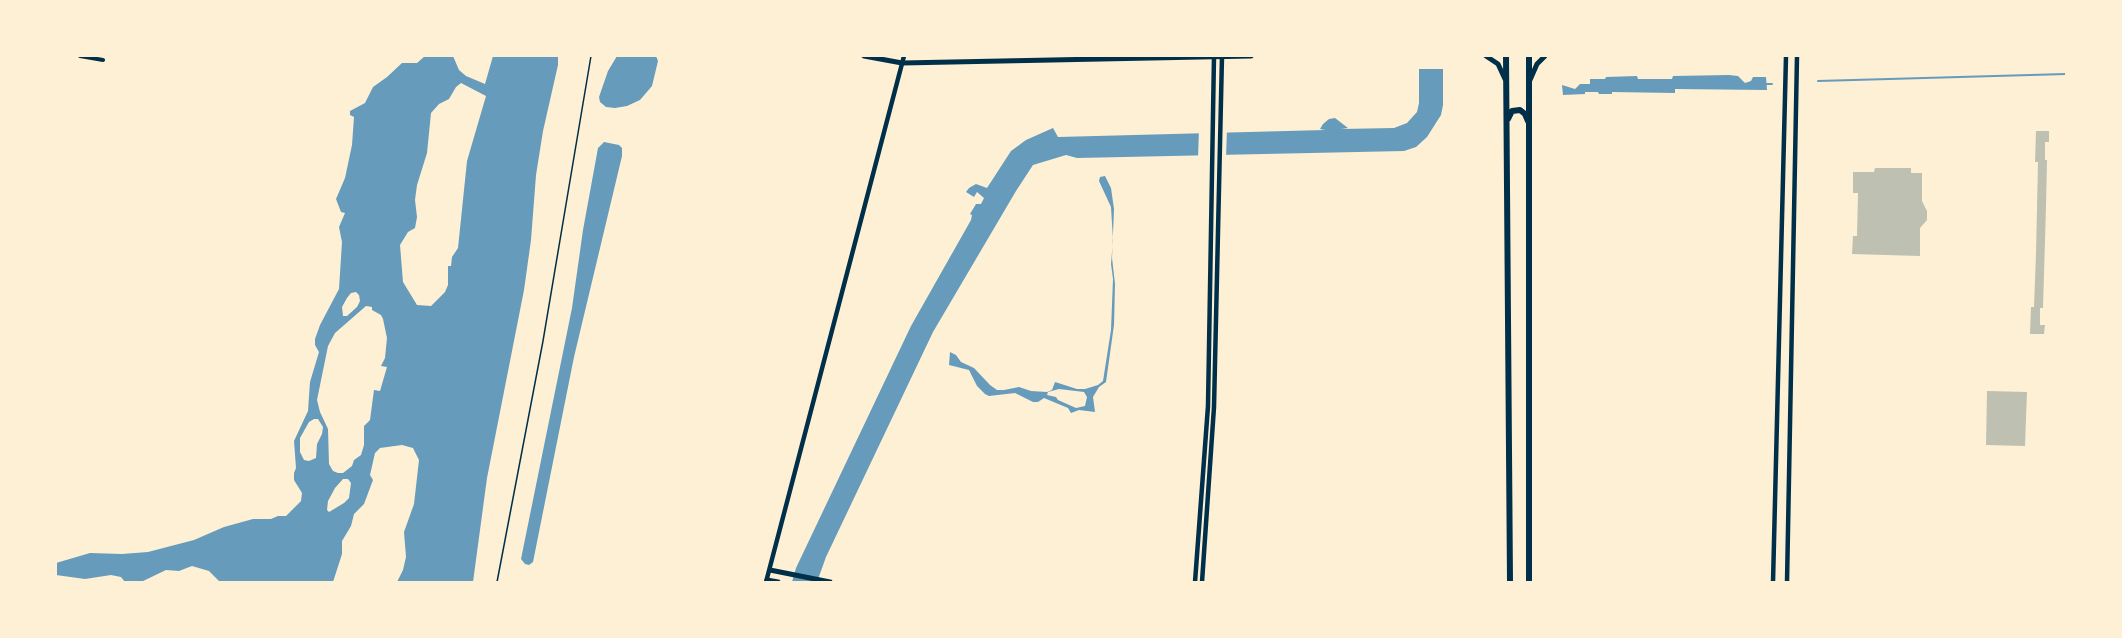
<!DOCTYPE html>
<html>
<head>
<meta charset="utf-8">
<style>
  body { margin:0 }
  #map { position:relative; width:2122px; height:638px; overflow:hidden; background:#fdf0d5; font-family:"Space Grotesk",sans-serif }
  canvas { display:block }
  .frame { position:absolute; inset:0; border:57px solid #fdf0d5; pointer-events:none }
</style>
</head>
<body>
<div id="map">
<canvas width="2122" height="638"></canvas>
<div class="frame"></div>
</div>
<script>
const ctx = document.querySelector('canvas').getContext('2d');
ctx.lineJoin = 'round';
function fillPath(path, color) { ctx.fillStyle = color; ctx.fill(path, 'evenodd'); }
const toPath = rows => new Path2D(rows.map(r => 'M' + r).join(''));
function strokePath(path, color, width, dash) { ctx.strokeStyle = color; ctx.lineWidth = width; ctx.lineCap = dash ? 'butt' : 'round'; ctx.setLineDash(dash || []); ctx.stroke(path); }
fillPath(toPath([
  [425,56,453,56,459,70,466,76,485,84,493,56,558,56,558,65,543,131,536,175,531,240,524,290,487,478,473,582,397,582,403,570,406,557,404,532,414,504,419,460,413,448,402,445,380,448,375,453,370,475,373,480,364,504,354,514,351,526,342,541,342,554,333,582,220,582,209,571,192,566,179,571,166,570,141,582,125,582,121,577,111,575,85,579,56,575,56,563,90,553,122,554,148,552,194,540,224,527,253,519,271,519,278,516,286,516,301,501,302,493,294,480,294,473,296,468,294,441,308,411,310,382,319,352,315,345,315,339,320,325,339,289,342,242,339,227,345,213,341,212,336,199,345,178,352,145,354,117,350,115,350,111,365,103,373,87,387,77,402,63,417,63],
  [461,83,486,96,467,161,458,248,452,257,451,266,448,266,448,285,445,292,431,306,417,305,403,282,400,245,408,232,415,228,417,217,415,200,417,185,427,153,431,113,439,104,449,99,456,87],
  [356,292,359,295,360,301,357,307,347,316,343,316,342,307,347,298,351,293],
  [366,306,372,307,372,310,381,315,383,319,387,338,385,358,381,366,387,367,380,391,374,390,370,420,364,426,364,445,361,455,354,460,352,466,343,473,338,473,333,471,329,464,328,429,320,412,317,400,328,346,335,333],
  [314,419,318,419,323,427,322,434,317,444,316,458,309,461,304,460,300,452,300,438,309,422],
  [343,479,348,479,351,483,349,498,344,503,329,512,327,510,328,501,335,488],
  [617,56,656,56,658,61,652,86,640,100,627,106,615,108,606,107,600,102,599,97,608,71],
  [1419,56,1443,56,1443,105,1441,115,1427,137,1416,147,1404,151,1077,158,1066,155,1033,165,1016,191,933,332,826,557,817,582,792,582,796,568,911,326,971,220,972,215,970,214,976,204,981,204,984,198,977,192,974,197,966,192,969,188,976,184,987,188,1011,151,1026,140,1053,128,1058,137,1325,130,1320,129,1323,124,1329,119,1335,118,1348,128,1341,129,1394,128,1407,123,1417,112,1419,103],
  [1729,75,1738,76,1745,83,1751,81,1753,77,1766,77,1767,90,1675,89,1675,93,1612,92,1612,94,1599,94,1598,92,1585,92,1585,94,1563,95,1562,85,1575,89,1580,84,1590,84,1590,79,1605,79,1606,77,1637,76,1638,79,1672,79,1673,76],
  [604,142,619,145,622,148,622,156,574,357,533,562,529,565,525,564,521,559,572,308,583,230,598,148],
  [1105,176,1111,188,1114,209,1112,258,1115,284,1114,325,1106,382,1099,387,1093,397,1095,412,1079,410,1071,413,1068,408,1044,398,1038,402,1033,402,1015,393,989,396,985,394,977,386,969,370,949,365,950,352,956,355,961,362,974,368,990,385,997,390,1004,390,1019,387,1031,391,1047,392,1052,390,1055,382,1077,389,1085,389,1098,385,1103,381,1111,330,1113,279,1111,264,1113,240,1111,207,1099,181,1100,177],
  [1059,389,1084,392,1087,397,1085,406,1076,408,1058,400,1056,397,1047,395,1048,392]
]), '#669bbc');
fillPath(toPath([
  [1416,56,1446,56,1446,69,1416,69],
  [1199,129,1227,129,1226,158,1198,158]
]), '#fdf0d5');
strokePath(toPath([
  [1818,81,2066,74],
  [1765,84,1772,84]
]), '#669bbc', 2);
fillPath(toPath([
  [2036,131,2049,131,2049,142,2045,142,2045,160,2047,160,2046,206,2043,308,2040,308,2040,325,2045,325,2044,334,2030,334,2031,307,2034,307,2036,253,2038,162,2035,162],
  [1875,168,1911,168,1911,173,1922,173,1922,201,1927,211,1927,220,1920,228,1920,256,1852,254,1853,236,1857,236,1858,193,1853,193,1853,172,1874,172],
  [1987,391,2027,392,2025,446,1986,445]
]), '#bec0b2');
strokePath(toPath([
  [497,582,543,341,591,56]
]), '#003049', 1.5);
strokePath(toPath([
  [80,56,103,60]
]), '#003049', 4);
strokePath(toPath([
  [766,582,904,56],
  [1195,582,1208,406,1214,56],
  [1202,582,1214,407,1222,56],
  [1773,582,1786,56],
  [1787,582,1797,56]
]), '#003049', 4.5);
strokePath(toPath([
  [864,56,902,63,1251,56],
  [1486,56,1498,64,1505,79],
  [1530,80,1537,64,1545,56],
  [770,570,830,582],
  [767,580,778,582]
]), '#003049', 5);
strokePath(toPath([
  [1506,56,1510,582],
  [1529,56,1529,582],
  [1508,119,1512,111,1520,110,1525,114,1528,121]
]), '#003049', 6);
</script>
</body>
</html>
